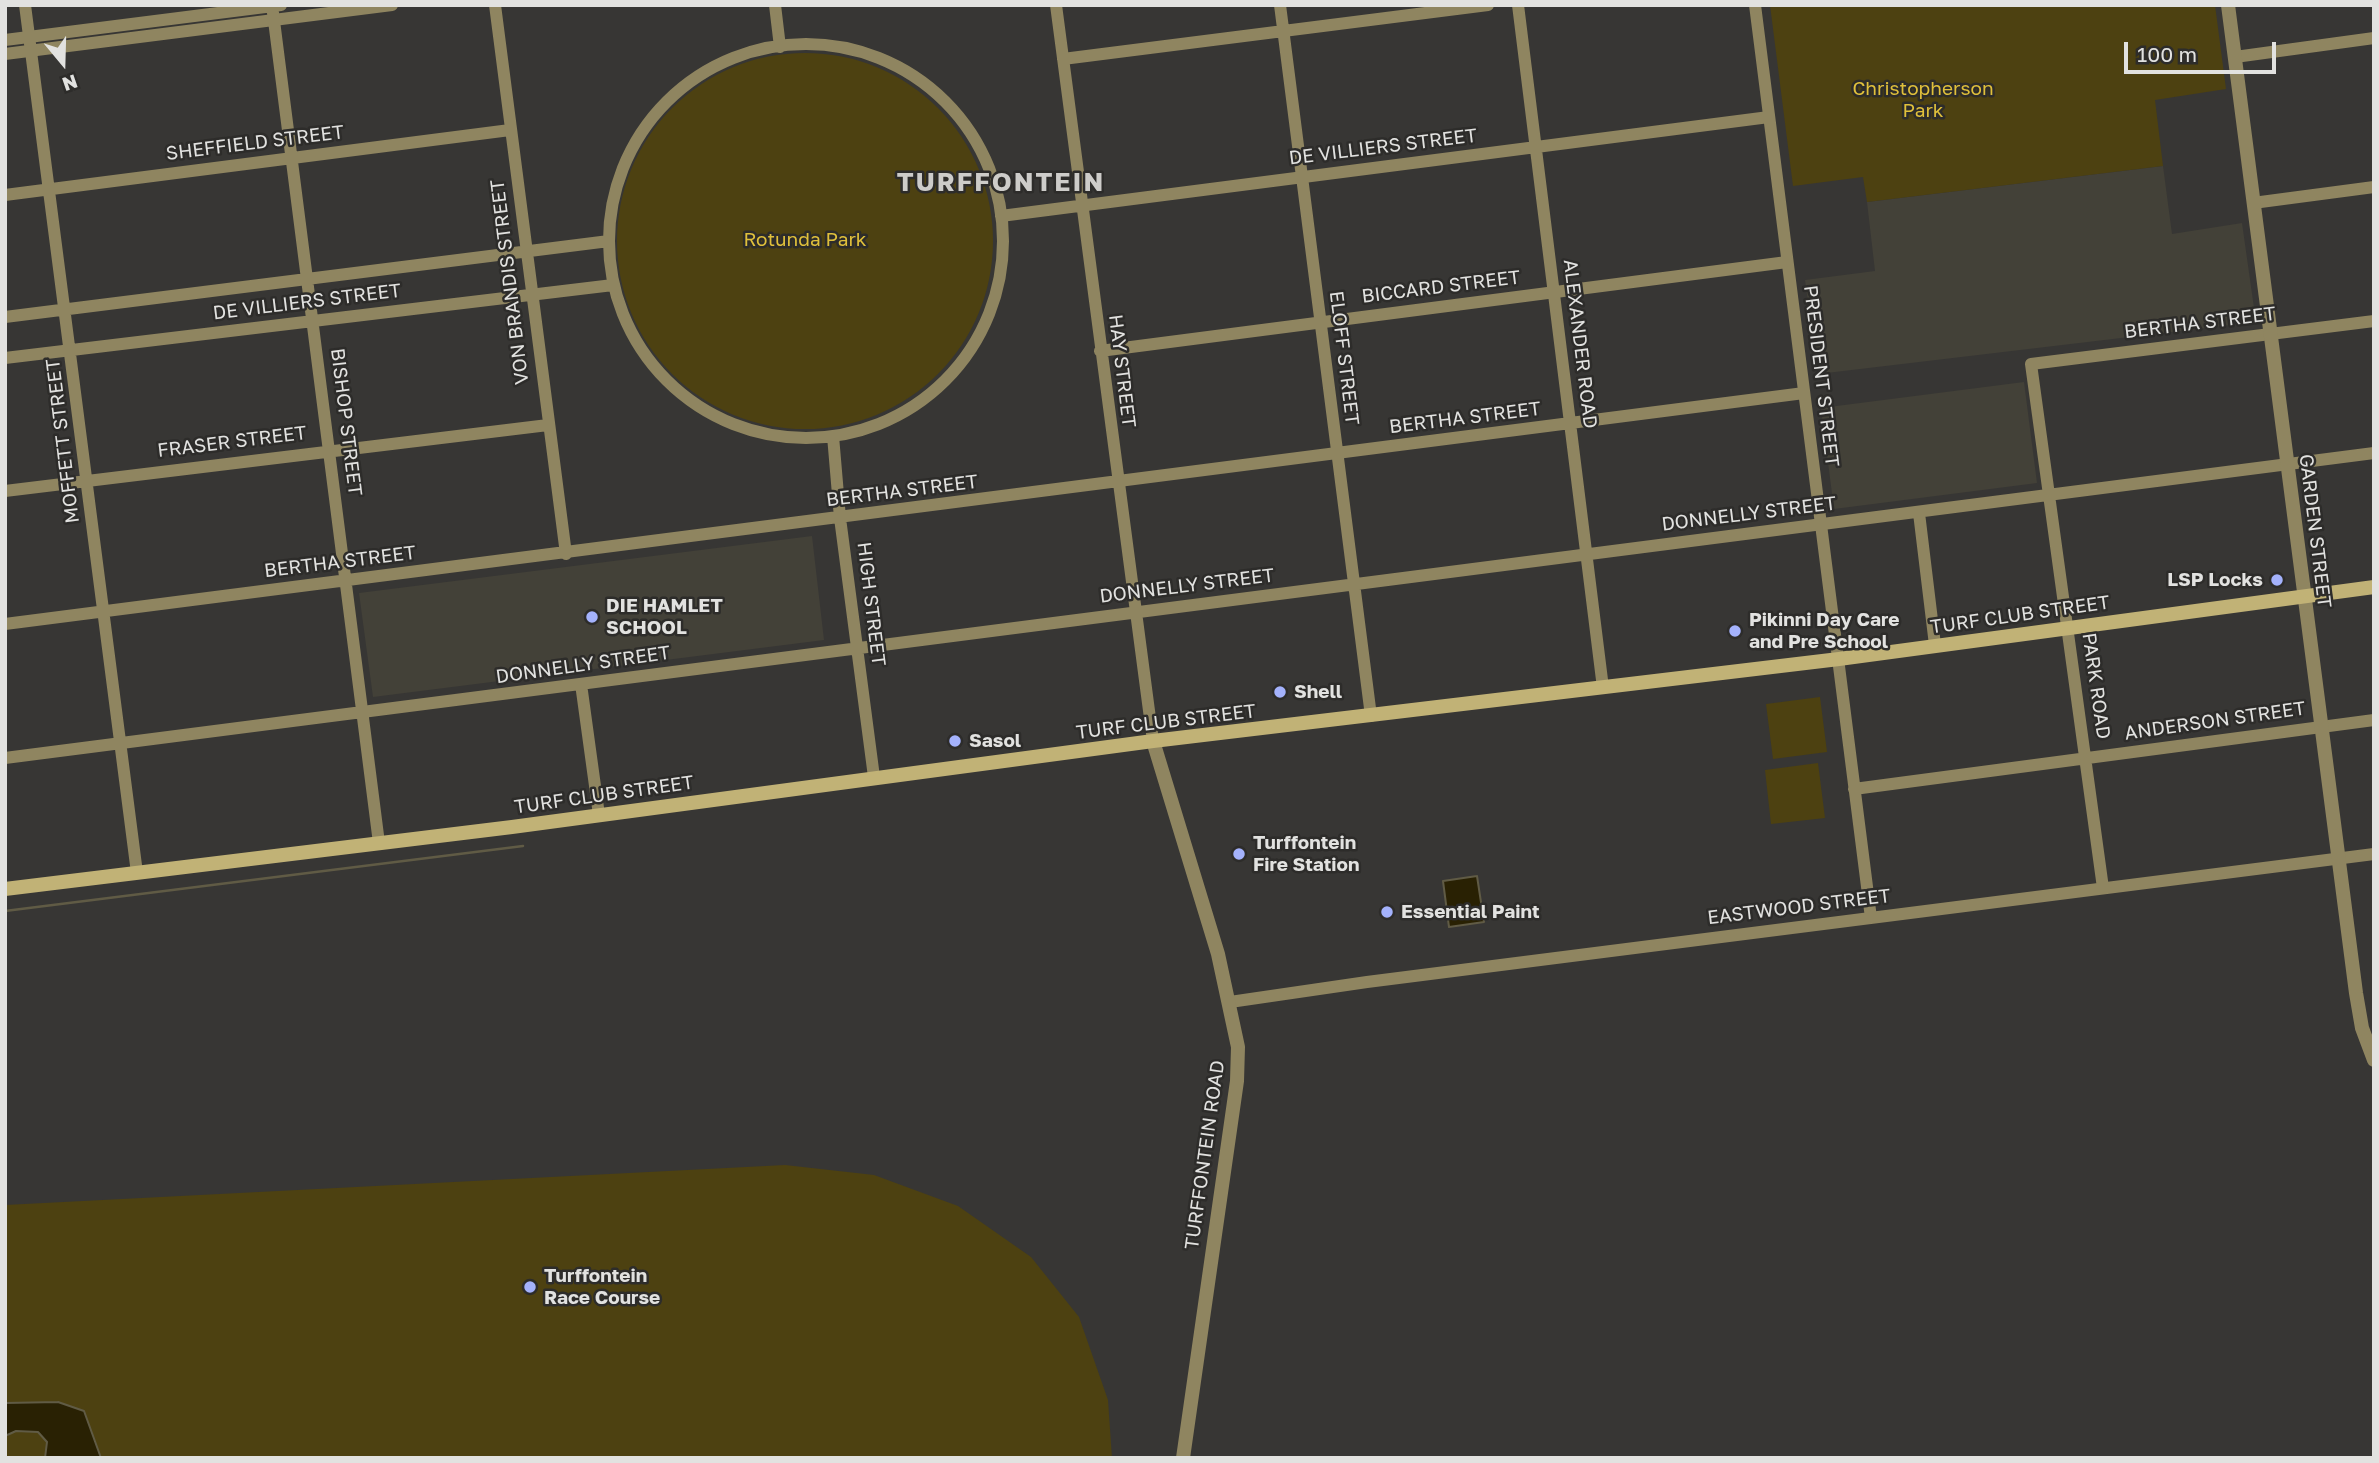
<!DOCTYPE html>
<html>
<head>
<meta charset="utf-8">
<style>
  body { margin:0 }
  #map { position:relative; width:2379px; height:1463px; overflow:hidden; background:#373634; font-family:"Golos Text",sans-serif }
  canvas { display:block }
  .frame { position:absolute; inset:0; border:7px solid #e2e2e0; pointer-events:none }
  .north { position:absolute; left:28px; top:28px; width:70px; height:70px; -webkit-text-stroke:5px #2d2c2a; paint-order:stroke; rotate:161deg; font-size:19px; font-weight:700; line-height:28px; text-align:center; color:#e2e2e0 }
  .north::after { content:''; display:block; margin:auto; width:24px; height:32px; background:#e2e2e0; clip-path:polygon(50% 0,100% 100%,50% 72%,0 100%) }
  .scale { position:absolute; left:2124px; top:42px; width:152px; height:32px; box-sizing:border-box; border:4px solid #e2e2e0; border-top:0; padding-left:9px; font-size:21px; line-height:24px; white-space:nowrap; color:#e2e2e0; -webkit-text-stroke:5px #2d2c2a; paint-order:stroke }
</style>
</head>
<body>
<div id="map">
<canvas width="2379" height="1463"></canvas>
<div class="frame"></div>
<div class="north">N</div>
<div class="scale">100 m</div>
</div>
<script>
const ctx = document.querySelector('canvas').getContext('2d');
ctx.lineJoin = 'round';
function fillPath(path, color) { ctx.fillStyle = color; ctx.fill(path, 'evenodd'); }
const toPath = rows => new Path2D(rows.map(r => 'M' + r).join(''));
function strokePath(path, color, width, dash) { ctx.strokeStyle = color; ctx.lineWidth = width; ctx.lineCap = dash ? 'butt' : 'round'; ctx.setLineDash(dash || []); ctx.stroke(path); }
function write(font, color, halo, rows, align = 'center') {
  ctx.font = font + ' "Golos Text",sans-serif'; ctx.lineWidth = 5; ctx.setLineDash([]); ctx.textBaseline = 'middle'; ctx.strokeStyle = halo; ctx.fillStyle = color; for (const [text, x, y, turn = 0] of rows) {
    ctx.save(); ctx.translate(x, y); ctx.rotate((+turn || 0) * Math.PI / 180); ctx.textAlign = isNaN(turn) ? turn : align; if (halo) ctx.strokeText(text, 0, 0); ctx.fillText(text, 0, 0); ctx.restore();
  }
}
fillPath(toPath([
  [2163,166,2172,234,2242,223,2256,322,1818,374,1805,280,1875,271,1867,202],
  [2024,382,2037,483,1834,509,1821,408],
  [812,536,824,640,373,697,359,593]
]), '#434138');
fillPath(toPath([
  [1770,5,2215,5,2226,89,2155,100,2163,166,1867,202,1863,177,1793,186],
  '617 241a188 188 0 1 1 376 0a188 188 0 1 1-376 0Z',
  [1820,697,1827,752,1773,759,1766,704],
  [1818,763,1825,818,1771,824,1765,770],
  [785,1165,874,1175,958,1206,1031,1257,1079,1317,1108,1400,1112,1458,5,1458,5,1205]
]), '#4d4111');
const water = toPath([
  [1477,876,1484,922,1449,927,1443,881,1477,876],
  [58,1402,84,1411,101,1458,45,1458,47,1442,38,1432,16,1431,5,1436,5,1403,58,1402]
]);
fillPath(water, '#292103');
strokePath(water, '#605b45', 2);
strokePath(toPath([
  [5,911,523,846]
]), '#605b45', 2.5);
strokePath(toPath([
  [25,5,137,873],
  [272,5,379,843],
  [495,5,566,554],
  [775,5,780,47],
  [1056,5,1153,741],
  [1280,5,1371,716],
  [1518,5,1603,688],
  [1755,5,1871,918],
  [5,40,281,5],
  '609 241a197 197 0 1 1 394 0a197 197 0 1 1-394 0Z',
  [5,54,392,5],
  [2235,57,2374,38],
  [1063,59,1488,5],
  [5,195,510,130],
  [2253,203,2374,187],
  [1001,216,1769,117],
  [5,317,609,241],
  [1100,351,1787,262],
  [5,358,613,285],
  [833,436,840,518,874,777],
  [5,491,548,425],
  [1919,513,1935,645],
  [5,624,1804,393],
  [581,684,599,815],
  [5,758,2374,453],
  [1854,789,2374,720],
  [2103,888,2031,364,2374,321],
  [1230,1002,1367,982,2374,854]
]), '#8f8560', 12);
strokePath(toPath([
  [2228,5,2356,993,2362,1028,2374,1060],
  [1153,741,1218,954,1238,1047,1237,1081,1183,1458]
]), '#8f8560', 14);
strokePath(toPath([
  [5,889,512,827,1153,741,1839,659,2374,587]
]), '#c1b276', 14);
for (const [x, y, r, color] of [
  [2277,580,7,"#a4b2fc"],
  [592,617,7,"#a4b2fc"],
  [1735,631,7,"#a4b2fc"],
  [1280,692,7,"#a4b2fc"],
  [955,741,7,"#a4b2fc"],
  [1239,854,7,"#a4b2fc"],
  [1387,912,7,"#a4b2fc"],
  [530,1287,7,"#a4b2fc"]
]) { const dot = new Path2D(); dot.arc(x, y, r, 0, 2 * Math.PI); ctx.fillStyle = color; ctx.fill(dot); strokePath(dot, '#2d2c2a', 2.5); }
write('19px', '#e0c03b', '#2d2c2a', [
  ["Christopherson",1923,89],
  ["Park",1923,111],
  ["Rotunda Park",805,240]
]);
write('19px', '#e2e2e0', '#2d2c2a', [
  ["SHEFFIELD STREET",255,143,-7],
  ["DE VILLIERS STREET",1383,147,-7],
  ["VON BRANDIS STREET",510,282,-97],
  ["BICCARD STREET",1441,287,-7],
  ["DE VILLIERS STREET",307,302,-7],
  ["BERTHA STREET",2200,323,-7],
  ["ALEXANDER ROAD",1580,344,83],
  ["ELOFF STREET",1344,358,83],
  ["HAY STREET",1122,371,83],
  ["PRESIDENT STREET",1821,376,83],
  ["BERTHA STREET",1465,418,-7],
  ["BISHOP STREET",346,422,83],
  ["MOFFETT STREET",63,441,-97],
  ["FRASER STREET",232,442,-7],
  ["BERTHA STREET",902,491,-7],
  ["DONNELLY STREET",1749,514,-7],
  ["GARDEN STREET",2315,531,83],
  ["BERTHA STREET",340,562,-7],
  ["DONNELLY STREET",1187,586,-7],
  ["HIGH STREET",871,604,83],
  ["TURF CLUB STREET",2020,615,-8],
  ["DONNELLY STREET",583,665,-8],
  ["PARK ROAD",2096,686,82],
  ["ANDERSON STREET",2215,721,-8],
  ["TURF CLUB STREET",1166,722,-7],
  ["TURF CLUB STREET",604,795,-8],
  ["EASTWOOD STREET",1799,907,-7],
  ["TURFFONTEIN ROAD",1205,1155,-82]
]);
write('bold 19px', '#e2e2e0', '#2d2c2a', [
  ["LSP Locks",2263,580,"right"],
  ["DIE HAMLET",606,606],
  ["SCHOOL",606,628],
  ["Pikinni Day Care",1749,620],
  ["and Pre School",1749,642],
  ["Shell",1294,692],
  ["Sasol",969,741],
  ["Turffontein",1253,843],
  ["Fire Station",1253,865],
  ["Essential Paint",1401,912],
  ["Turffontein",544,1276],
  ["Race Course",544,1298]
], 'left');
ctx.letterSpacing = '2px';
write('bold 26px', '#cdccc9', '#2d2c2a', [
  ["TURFFONTEIN",1001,183]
]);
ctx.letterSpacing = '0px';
</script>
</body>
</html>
